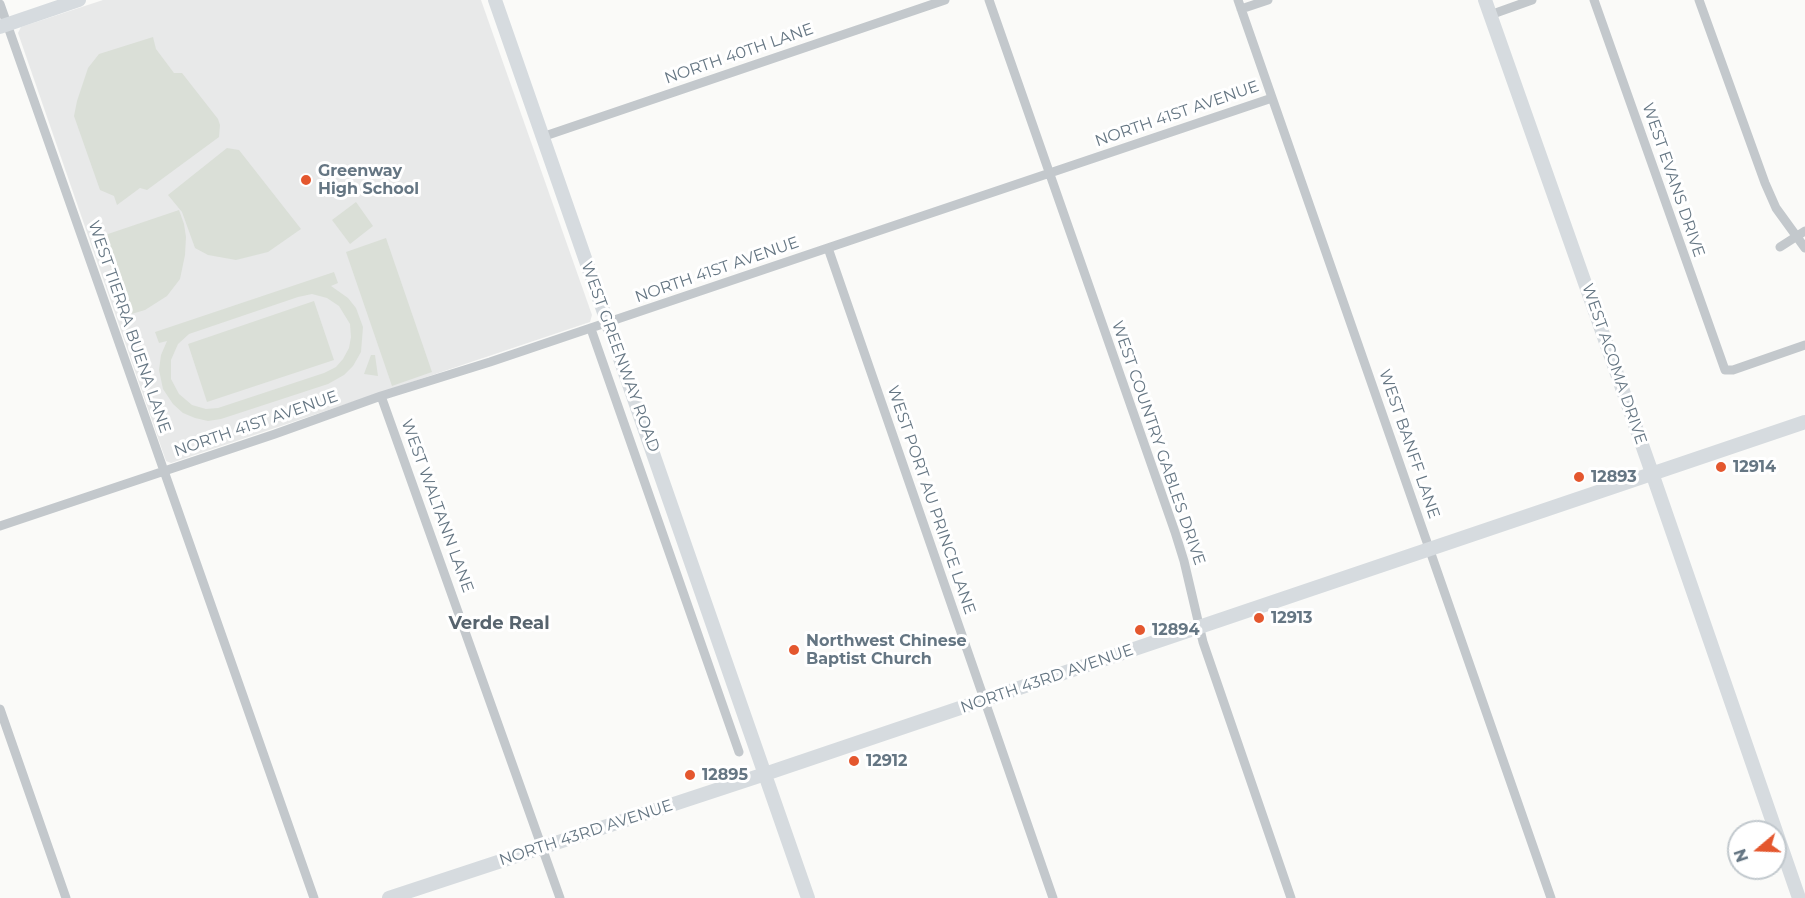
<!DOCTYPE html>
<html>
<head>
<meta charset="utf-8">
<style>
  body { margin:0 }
  #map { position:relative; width:1805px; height:898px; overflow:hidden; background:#fafaf8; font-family:Montserrat,sans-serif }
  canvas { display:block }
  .north { position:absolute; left:1727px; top:820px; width:60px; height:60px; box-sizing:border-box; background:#fff; border:2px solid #c1c8cd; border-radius:50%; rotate:251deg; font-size:16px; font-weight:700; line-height:24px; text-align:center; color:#657683 }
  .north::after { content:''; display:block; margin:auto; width:21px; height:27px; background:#e4572e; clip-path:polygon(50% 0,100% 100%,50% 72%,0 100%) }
</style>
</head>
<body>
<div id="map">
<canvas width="1805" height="898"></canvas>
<div class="north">N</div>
</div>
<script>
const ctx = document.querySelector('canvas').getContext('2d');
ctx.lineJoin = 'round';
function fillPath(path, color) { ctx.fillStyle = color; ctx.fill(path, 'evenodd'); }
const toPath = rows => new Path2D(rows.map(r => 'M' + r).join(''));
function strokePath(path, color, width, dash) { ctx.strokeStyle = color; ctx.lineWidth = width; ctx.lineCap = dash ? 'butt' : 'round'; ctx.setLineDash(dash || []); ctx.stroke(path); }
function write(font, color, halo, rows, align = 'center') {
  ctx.font = font + ' Montserrat,sans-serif'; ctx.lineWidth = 6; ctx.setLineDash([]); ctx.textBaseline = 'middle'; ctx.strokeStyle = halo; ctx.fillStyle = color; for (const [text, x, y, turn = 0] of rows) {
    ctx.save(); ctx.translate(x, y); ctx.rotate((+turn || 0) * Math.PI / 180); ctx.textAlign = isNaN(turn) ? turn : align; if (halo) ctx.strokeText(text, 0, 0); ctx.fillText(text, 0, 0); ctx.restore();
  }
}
fillPath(toPath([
  [103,0,481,0,592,315,590,322,174,462,171,463,166,461,18,33,21,27]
]), '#e8e9e9');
fillPath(toPath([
  [153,37,156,49,174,73,182,73,218,119,220,125,219,137,147,190,140,188,117,205,114,196,100,190,74,116,77,101,88,68,99,54],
  [227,148,239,150,301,229,268,252,236,260,208,255,195,248,182,212,168,195],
  [356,202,373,226,350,244,332,220],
  [179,210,184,224,186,237,185,255,180,279,167,296,145,310,128,315,102,243,105,235],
  [386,238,432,372,392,386,346,252],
  [334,272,338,283,331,286,348,298,356,308,363,327,361,352,353,366,344,375,328,384,221,419,208,421,195,418,183,413,173,404,163,389,159,370,161,355,167,341,159,343,155,332],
  [312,294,327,298,339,306,350,324,351,337,349,348,343,359,336,367,324,373,218,408,206,409,192,405,179,394,171,379,171,360,178,344,189,334,298,297],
  [314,301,334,360,207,402,188,344],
  [371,355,375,355,378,376,364,374]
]), '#dadfd7');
strokePath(toPath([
  [989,0,1175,532,1184,561,1203,642,1291,898],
  [1238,0,1551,898],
  [1594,0,1725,370,1733,370,1805,345],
  [1699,0,1765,183,1776,208,1805,248],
  [0,4,314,898],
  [1241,9,1268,0],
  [1490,15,1532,0],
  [542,137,945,0],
  [1780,247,1805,231],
  [828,248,1053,898],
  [591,329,739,752],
  [381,396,560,898],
  [0,526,275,434,381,396,490,362,1272,98],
  [0,709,66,898]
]), '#c3c8cc', 9);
strokePath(toPath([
  [495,0,808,898],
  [1485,0,1652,473,1799,898],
  [0,27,79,0],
  [389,898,765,774,1805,422]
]), '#d6dbdf', 14);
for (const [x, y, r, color] of [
  [306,180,6,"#e4572e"],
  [1721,467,6,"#e4572e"],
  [1579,477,6,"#e4572e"],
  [1259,618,6,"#e4572e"],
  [1140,630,6,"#e4572e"],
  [794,650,6,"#e4572e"],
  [854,761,6,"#e4572e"],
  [690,775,6,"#e4572e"]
]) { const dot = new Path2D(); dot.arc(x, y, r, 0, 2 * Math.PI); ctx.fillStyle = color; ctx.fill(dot); strokePath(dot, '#fff', 2); }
write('16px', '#657683', '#fff', [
  ["NORTH 40TH LANE",739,54,-19],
  ["NORTH 41ST AVENUE",1177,114,-19],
  ["WEST EVANS DRIVE",1673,180,71],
  ["NORTH 41ST AVENUE",717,270,-19],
  ["WEST TIERRA BUENA LANE",129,327,71],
  ["WEST GREENWAY ROAD",620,357,70],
  ["WEST ACOMA DRIVE",1614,364,71],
  ["NORTH 41ST AVENUE",256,424,-19],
  ["WEST COUNTRY GABLES DRIVE",1158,443,71],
  ["WEST BANFF LANE",1409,444,71],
  ["WEST PORT AU PRINCE LANE",931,500,71],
  ["WEST WALTANN LANE",437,506,70],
  ["NORTH 43RD AVENUE",1047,679,-19],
  ["NORTH 43RD AVENUE",586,833,-18]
]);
write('bold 16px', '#657683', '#fff', [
  ["Greenway",318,171],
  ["High School",318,189],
  ["12914",1733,467],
  ["12893",1591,477],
  ["12913",1271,618],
  ["12894",1152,630],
  ["Northwest Chinese",806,641],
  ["Baptist Church",806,659],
  ["12912",866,761],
  ["12895",702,775]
], 'left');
write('bold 18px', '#57646e', '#fff', [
  ["Verde Real",499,624]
]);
</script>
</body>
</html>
